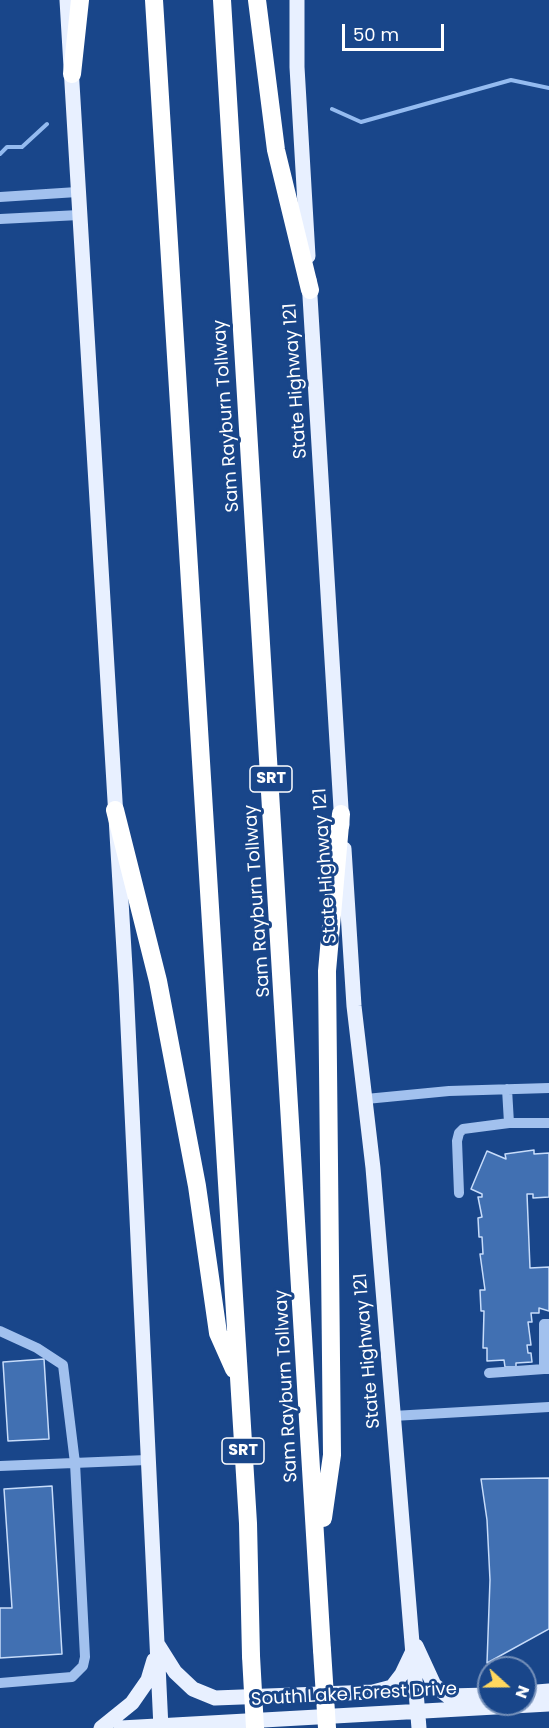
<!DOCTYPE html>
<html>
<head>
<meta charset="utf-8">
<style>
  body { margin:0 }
  #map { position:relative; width:549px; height:1728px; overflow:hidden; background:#19468a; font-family:Poppins,sans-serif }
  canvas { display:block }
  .north { position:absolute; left:477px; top:1656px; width:60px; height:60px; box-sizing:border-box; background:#19468a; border:2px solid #7590b9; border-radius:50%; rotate:111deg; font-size:16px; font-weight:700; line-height:24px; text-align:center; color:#fff }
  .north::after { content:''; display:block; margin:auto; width:21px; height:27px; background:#ffd75e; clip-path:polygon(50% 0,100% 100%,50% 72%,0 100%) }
  .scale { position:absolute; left:342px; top:24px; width:102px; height:27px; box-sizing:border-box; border:3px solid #fff; border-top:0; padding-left:8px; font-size:18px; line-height:21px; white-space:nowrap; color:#fff; -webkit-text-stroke:4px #19468a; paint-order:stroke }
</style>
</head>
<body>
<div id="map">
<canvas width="549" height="1728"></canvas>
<div class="north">N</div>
<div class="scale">50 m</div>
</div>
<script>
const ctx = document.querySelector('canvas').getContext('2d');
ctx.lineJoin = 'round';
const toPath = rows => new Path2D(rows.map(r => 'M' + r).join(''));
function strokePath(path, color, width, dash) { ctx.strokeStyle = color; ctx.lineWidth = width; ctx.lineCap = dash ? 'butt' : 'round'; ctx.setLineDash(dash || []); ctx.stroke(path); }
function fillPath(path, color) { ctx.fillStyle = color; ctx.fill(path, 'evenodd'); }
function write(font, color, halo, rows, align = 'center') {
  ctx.font = font + ' Poppins,sans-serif'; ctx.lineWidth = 6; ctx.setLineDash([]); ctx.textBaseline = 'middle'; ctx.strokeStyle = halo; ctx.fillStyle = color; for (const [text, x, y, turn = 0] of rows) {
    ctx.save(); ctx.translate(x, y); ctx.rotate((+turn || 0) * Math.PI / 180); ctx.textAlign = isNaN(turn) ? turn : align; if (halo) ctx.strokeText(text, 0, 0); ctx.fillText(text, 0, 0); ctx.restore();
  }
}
strokePath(toPath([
  [332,109,361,122,511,80,549,88],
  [0,154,7,147,22,147,47,124]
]), '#94bbf0', 4);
const building = toPath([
  [534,1150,534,1154,549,1153,549,1197,533,1198,533,1194,527,1194,530,1268,549,1267,549,1311,539,1308,539,1313,531,1313,532,1322,528,1322,531,1345,527,1345,528,1353,531,1353,532,1362,516,1363,516,1367,505,1367,504,1360,487,1361,487,1348,483,1348,484,1311,481,1311,480,1290,485,1290,480,1254,483,1254,482,1237,479,1237,478,1218,482,1217,478,1197,482,1197,482,1194,471,1189,487,1151,506,1159,505,1154,534,1150],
  [44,1359,49,1439,8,1441,3,1362,44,1359],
  [549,1478,549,1629,487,1663,490,1580,487,1520,481,1479,549,1478],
  [52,1486,62,1654,0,1658,0,1608,12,1608,4,1489,52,1486]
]);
fillPath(building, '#4170b2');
strokePath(building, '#c7dcfa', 1.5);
strokePath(toPath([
  [0,197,77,192],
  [0,219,79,215],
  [507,1089,509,1123,549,1123],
  [366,1099,449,1091,549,1088],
  [459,1193,457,1141,459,1133,463,1129,509,1123],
  [549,1324,544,1324,544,1369,549,1369],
  [0,1331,37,1348,63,1365,75,1463,85,1657,83,1666,72,1677,0,1683],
  [489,1373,544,1369],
  [393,1416,549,1407],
  [0,1466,147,1460]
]), '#a2c1ee', 10);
strokePath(toPath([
  [67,0,126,984,161,1728],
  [297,0,297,67,308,256],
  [309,280,342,825],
  [344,849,354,1006,373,1168,419,1728],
  [158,1645,175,1672,193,1689,215,1698,373,1692,392,1687,402,1674,412,1653],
  [416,1646,434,1685,448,1696,489,1695],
  [525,1693,549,1691],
  [101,1728,132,1703,148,1680,154,1660],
  [121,1728,549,1704]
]), '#e8f0ff', 15);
strokePath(toPath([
  [154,0,248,1523,251,1656],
  [222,0,322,1650],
  [257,0,276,150,310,290],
  [72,74,80,0],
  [115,810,158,981,197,1186,218,1333,234,1369],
  [323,1518,332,1455,327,971,341,814]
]), '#fff', 18);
strokePath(toPath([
  [322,1650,327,1728],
  [251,1656,255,1728]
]), '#fff', 18);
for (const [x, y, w] of [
  [271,779,42],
  [243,1451,42]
]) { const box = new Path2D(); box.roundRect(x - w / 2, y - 13, w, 26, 4.5); ctx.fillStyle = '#19468a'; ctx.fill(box); strokePath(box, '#fff', 1.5); }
write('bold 16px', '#fff', null, [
  ["SRT",271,779],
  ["SRT",243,1451]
]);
write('18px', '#fff', '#19468a', [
  ["State Highway 121",296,381,-94],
  ["Sam Rayburn Tollway",227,416,-94],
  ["State Highway 121",326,866,-94],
  ["Sam Rayburn Tollway",258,901,-94],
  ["State Highway 121",368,1351,-95],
  ["Sam Rayburn Tollway",287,1386,-93],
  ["South Lake Forest Drive",354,1695,-3]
]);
</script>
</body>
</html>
